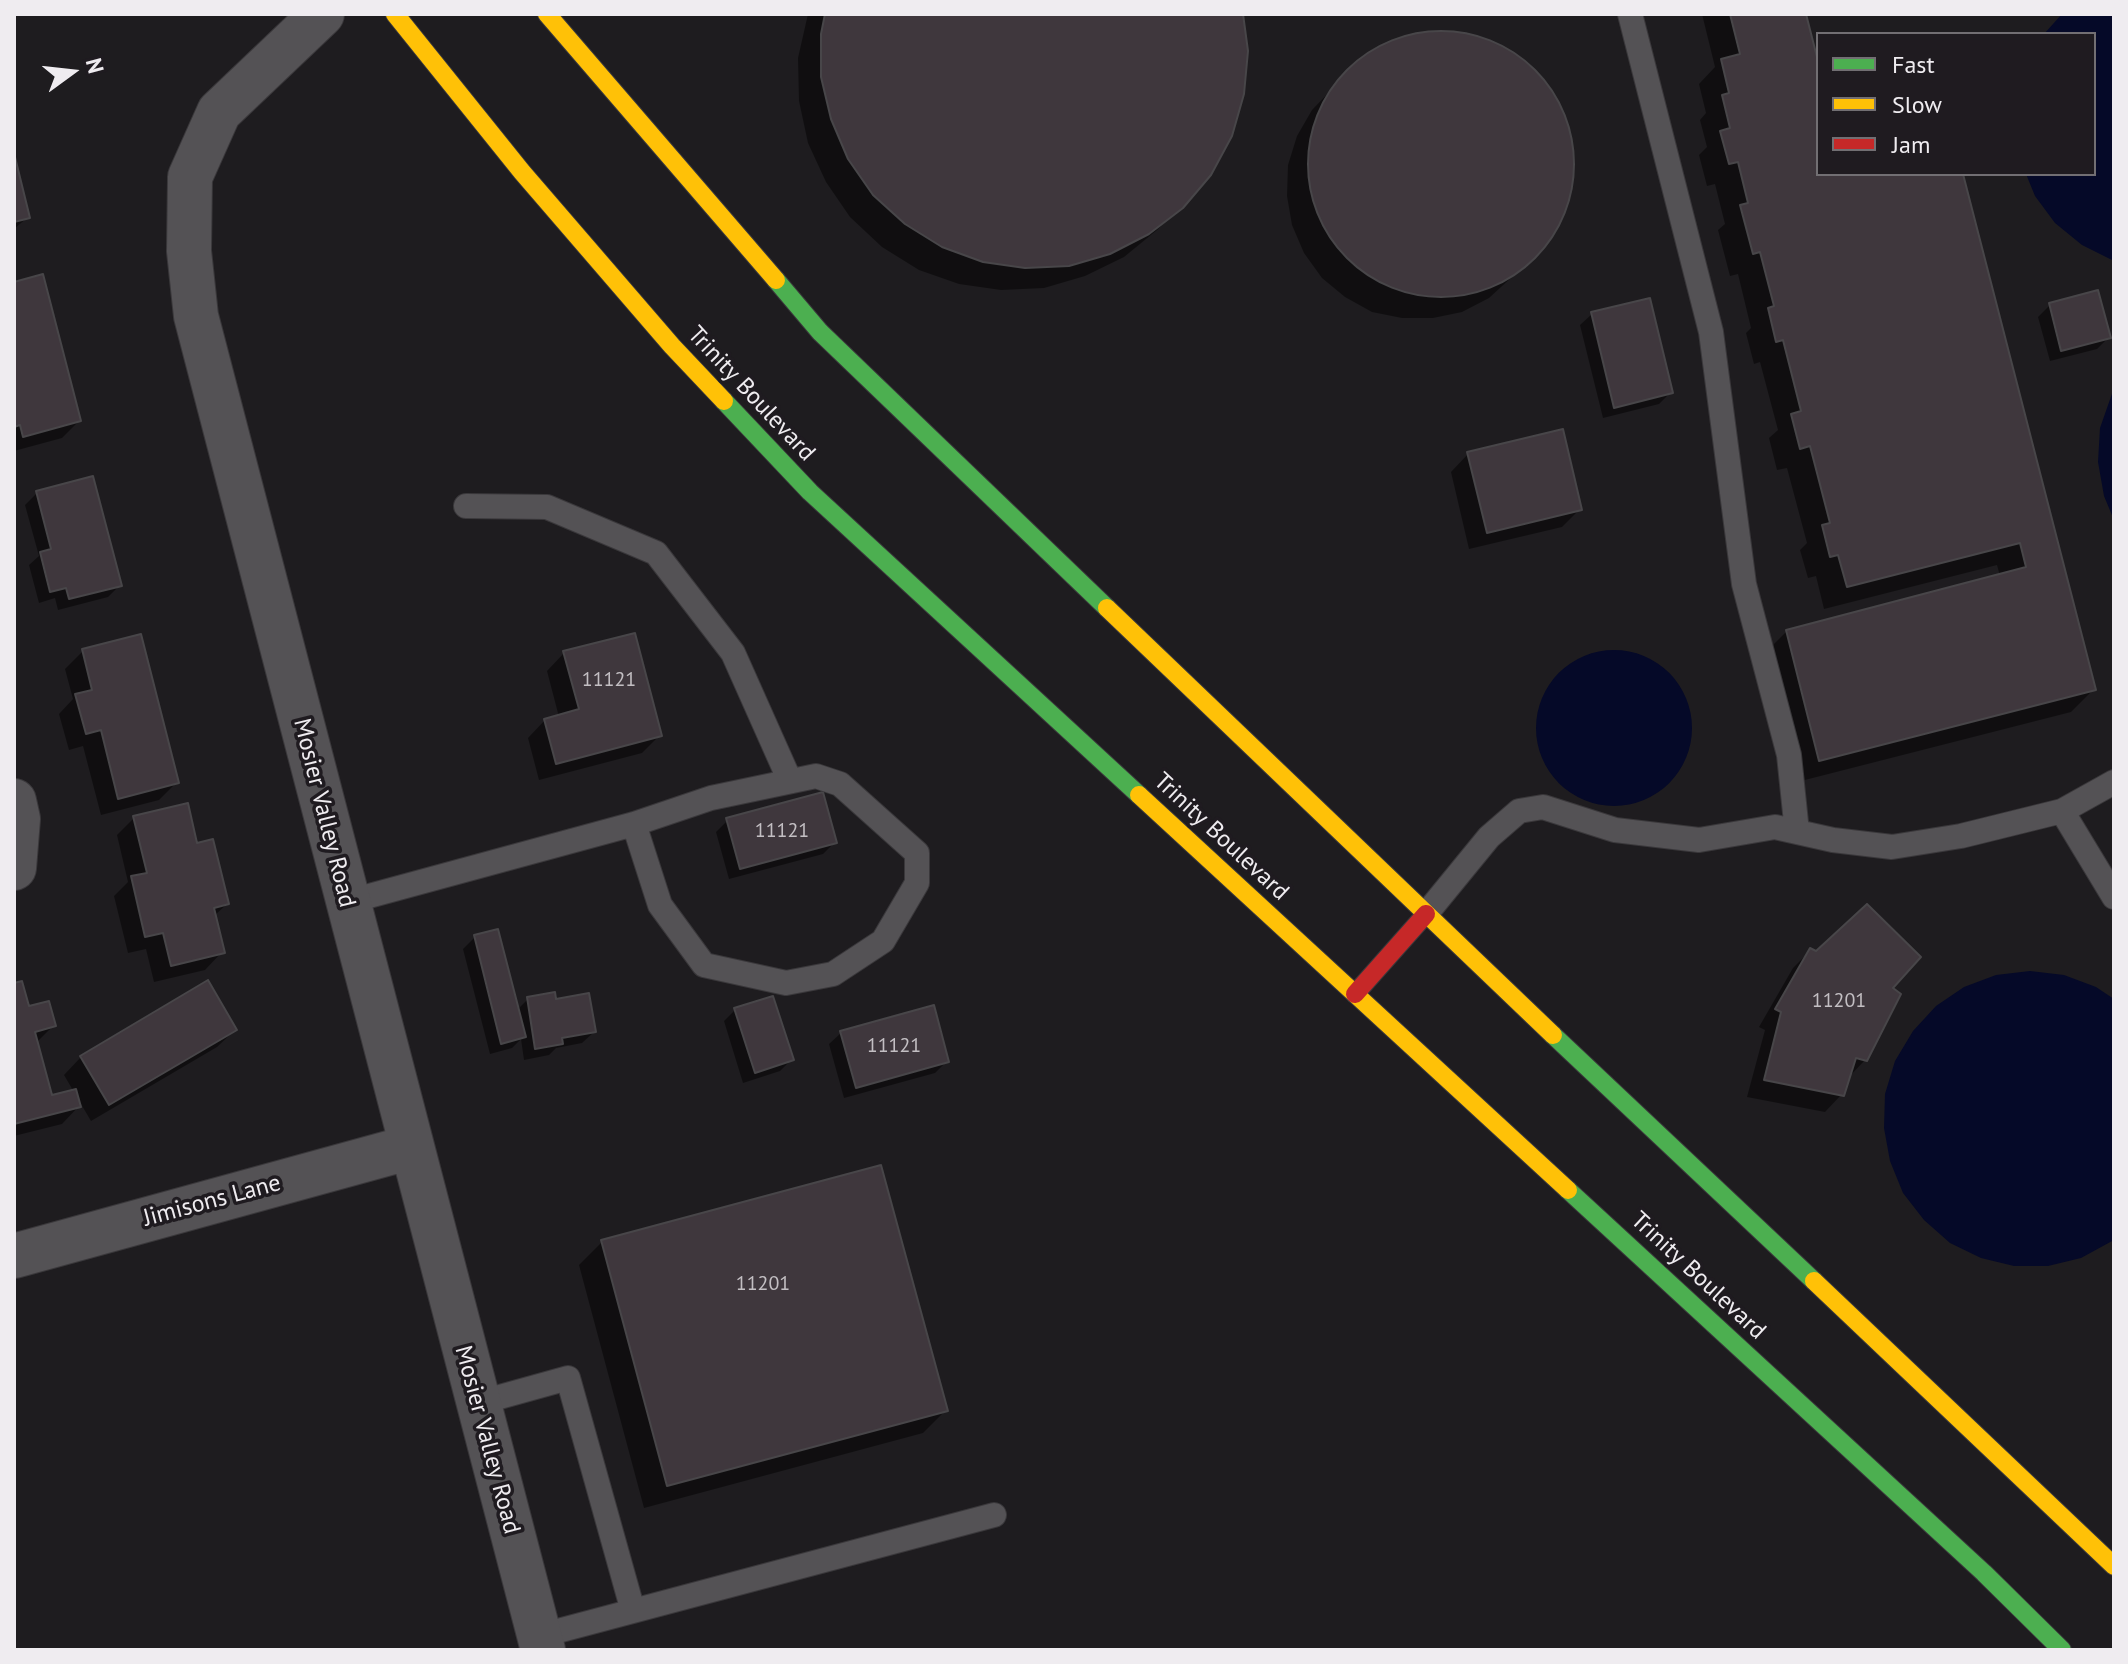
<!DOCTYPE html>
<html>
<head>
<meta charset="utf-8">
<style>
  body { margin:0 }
  #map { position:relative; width:2128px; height:1664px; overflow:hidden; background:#1e1c1f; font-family:"PT Sans",sans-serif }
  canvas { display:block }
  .frame { position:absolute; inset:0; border:16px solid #efecf0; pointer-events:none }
  .legend { position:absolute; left:1816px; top:32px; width:280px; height:144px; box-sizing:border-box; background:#1f1b20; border:2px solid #726f73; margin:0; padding:10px 14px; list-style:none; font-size:24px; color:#efecf0 }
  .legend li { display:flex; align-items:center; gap:16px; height:40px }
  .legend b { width:40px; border:2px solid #726f73 }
  .north { position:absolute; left:32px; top:32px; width:80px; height:80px; -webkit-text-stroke:6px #1f1b20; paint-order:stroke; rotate:75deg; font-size:22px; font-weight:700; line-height:32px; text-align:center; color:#efecf0 }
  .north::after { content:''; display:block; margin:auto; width:28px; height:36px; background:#efecf0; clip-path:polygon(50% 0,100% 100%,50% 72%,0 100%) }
</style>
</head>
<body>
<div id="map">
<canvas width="2128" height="1664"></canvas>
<div class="frame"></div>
<ul class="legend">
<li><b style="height:10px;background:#4caf50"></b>Fast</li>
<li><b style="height:10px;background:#ffc107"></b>Slow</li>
<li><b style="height:10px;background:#c62828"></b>Jam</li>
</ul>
<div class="north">N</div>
</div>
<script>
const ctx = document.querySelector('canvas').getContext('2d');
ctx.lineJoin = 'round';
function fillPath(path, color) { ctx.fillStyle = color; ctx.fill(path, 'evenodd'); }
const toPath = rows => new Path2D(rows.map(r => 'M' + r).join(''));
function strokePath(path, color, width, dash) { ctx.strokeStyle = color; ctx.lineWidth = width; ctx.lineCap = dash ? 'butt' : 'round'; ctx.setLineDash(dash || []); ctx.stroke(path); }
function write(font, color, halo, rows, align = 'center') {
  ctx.font = font + ' "PT Sans",sans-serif'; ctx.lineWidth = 7; ctx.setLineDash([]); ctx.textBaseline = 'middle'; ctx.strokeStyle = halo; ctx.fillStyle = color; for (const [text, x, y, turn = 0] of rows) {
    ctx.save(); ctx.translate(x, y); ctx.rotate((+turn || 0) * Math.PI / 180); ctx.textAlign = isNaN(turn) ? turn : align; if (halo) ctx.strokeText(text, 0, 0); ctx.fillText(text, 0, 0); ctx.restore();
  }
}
fillPath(toPath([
  [2062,14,2114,14,2114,261,2082,245,2055,223,2035,196,2026,174,2094,174,2094,34,2044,34],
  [2114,388,2114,520,2104,496,2098,462,2100,428],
  '1536 728a78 78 0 1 1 156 0a78 78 0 1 1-156 0Z',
  [2030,971,2064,975,2096,987,2114,999,2114,1240,2081,1258,2048,1266,2014,1266,1981,1258,1950,1243,1924,1220,1903,1193,1890,1161,1884,1128,1885,1094,1895,1061,1913,1031,1936,1006,1964,987,1996,975]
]), '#050928');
fillPath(toPath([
  [808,14,1241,14,1182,206,1157,230,1124,257,1085,276,1044,288,1001,290,959,284,919,270,882,247,850,217,826,182,808,143,799,101,798,58],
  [1702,14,1804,14,1818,69,1818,174,1961,174,2094,689,2071,712,1797,782,1764,654,1787,631,2000,576,1997,565,1824,609,1816,576,1808,578,1800,550,1807,543,1787,468,1777,470,1769,438,1778,430,1760,362,1754,364,1746,333,1751,328,1738,274,1730,276,1718,230,1725,224,1715,184,1707,186,1699,155,1707,147,1700,120,1706,113,1699,84,1715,67],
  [1441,32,1471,36,1500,46,1525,63,1546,85,1561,112,1570,141,1572,172,1567,201,1555,229,1537,254,1489,298,1462,312,1433,318,1402,318,1372,312,1345,297,1322,278,1304,253,1292,225,1287,196,1288,165,1297,136,1312,110,1357,63,1383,47,1411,36],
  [14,161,28,217,14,229],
  [14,284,79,421,62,438,14,451],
  [2050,305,2109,337,2097,349,2050,361,2038,317],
  [1592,314,1671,392,1659,404,1603,418,1580,325],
  [1468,454,1580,509,1562,527,1469,549,1451,472],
  [37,493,120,585,108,597,58,610,55,598,39,603,29,565,39,556,25,505],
  [83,651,177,782,159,800,101,815,83,746,69,750,59,714,73,699,65,669],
  [564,653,660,735,642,753,539,780,528,738,545,720,559,717,547,671],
  [134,818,227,904,214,916,222,952,205,970,154,982,146,949,128,953,114,896,128,882,117,835],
  [728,820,835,842,823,854,729,879,716,832],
  [475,937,517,1010,528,999,555,1001,594,1032,582,1043,556,1048,549,1055,524,1060,521,1039,512,1048,490,1054,463,949],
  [1810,951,1890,989,1865,1060,1848,1078,1842,1094,1825,1112,1747,1097,1765,1030,1759,1027,1793,968],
  [14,985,28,1009,54,1025,36,1043,51,1098,74,1092,64,1075,81,1057,235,1030,217,1047,91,1121,81,1104,62,1124,14,1136],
  [735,1010,791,1060,780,1071,743,1083,724,1021],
  [841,1033,947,1061,935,1073,844,1098,829,1044],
  [602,1242,946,1410,923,1433,644,1508,579,1265]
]), '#0007');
const building = toPath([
  [825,14,1243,14,1248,51,1244,94,1232,136,1211,175,1183,208,1149,234,1110,254,1069,266,1025,268,983,262,942,247,905,224,873,195,848,159,831,119,821,77,821,34,825,14],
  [1730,14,1806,14,1818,61,1818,174,1963,174,2096,690,1819,761,1786,630,2026,567,2020,543,1847,587,1838,555,1830,557,1822,525,1830,523,1810,446,1800,449,1791,414,1801,411,1783,340,1776,342,1768,308,1774,306,1760,252,1753,254,1740,205,1748,203,1738,162,1729,164,1720,131,1730,128,1722,95,1729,93,1721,59,1740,54,1730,14],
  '1308 164a133 133 0 1 1 266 0a133 133 0 1 1-266 0Z',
  [14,153,30,218,14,222,14,153],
  [43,274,81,421,23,437,20,425,14,427,14,282,43,274],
  [2098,290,2111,338,2061,351,2049,303,2098,290],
  [1650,298,1673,393,1614,408,1591,312,1650,298],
  [1563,429,1582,510,1487,533,1467,452,1563,429],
  [93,476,122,586,69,599,66,588,50,592,40,552,51,549,36,491,93,476],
  [635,633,662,736,556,764,544,719,579,709,563,651,635,633],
  [141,634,179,783,118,799,101,730,86,734,75,694,92,690,82,649,141,634],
  [823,792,837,843,740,869,726,818,823,792],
  [188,803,197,843,213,839,229,904,214,908,225,953,171,966,163,933,145,937,131,876,147,873,133,816,188,803],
  [1867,904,1921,957,1893,988,1901,994,1867,1061,1856,1058,1844,1096,1764,1080,1781,1012,1775,1009,1810,948,1816,951,1867,904],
  [498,929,526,1037,501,1044,474,935,498,929],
  [208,980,237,1030,109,1105,80,1056,208,980],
  [22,981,29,1006,49,1001,56,1026,35,1032,52,1095,76,1089,81,1107,14,1124,14,983,22,981],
  [555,992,556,999,589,993,596,1032,562,1038,563,1044,535,1049,527,997,555,992],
  [773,996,794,1060,755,1073,734,1008,773,996],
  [934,1005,949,1062,856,1088,840,1031,934,1005],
  [881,1165,948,1411,667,1486,601,1240,881,1165]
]);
fillPath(building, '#3f373d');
strokePath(building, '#484649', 2);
const lane = toPath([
  [1630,14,1711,332,1744,584,1789,755,1797,832],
  [466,506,547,507,656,553,733,653,790,781],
  [2062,811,2114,897],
  [347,902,634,824,711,798,816,776,840,784,917,853,917,883,883,941,833,974,786,983,704,965,660,905,634,824],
  [1426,914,1489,837,1519,811,1543,807,1615,830,1699,840,1775,827,1833,840,1892,847,1961,836,2062,811,2114,782],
  [478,1403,568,1378,633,1611],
  [539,1636,994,1515]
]);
const street = toPath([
  [322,14,219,112,190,177,189,251,196,316,543,1650],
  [14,801,18,819,14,868],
  [14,1256,411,1147]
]);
const fast = toPath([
  [776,280,820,332,1107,608],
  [724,401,810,492,1139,795],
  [1553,1035,1814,1281],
  [1568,1190,1984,1573,2062,1650]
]);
const slow = toPath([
  [395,14,522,172,672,346,724,401],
  [547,14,776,280],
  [1107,608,1553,1035],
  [1139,795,1568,1190],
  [1814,1281,2114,1566]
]);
const jam = toPath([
  [1355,994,1426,914]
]);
strokePath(lane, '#3a383b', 26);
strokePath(street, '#3a383b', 46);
strokePath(fast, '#3a383b', 20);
strokePath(slow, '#3a383b', 20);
strokePath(jam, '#3a383b', 20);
strokePath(lane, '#545255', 24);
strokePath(street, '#545255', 44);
strokePath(fast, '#4caf50', 18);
strokePath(slow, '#ffc107', 18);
strokePath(jam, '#c62828', 18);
write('20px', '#c3bfc3', null, [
  ["11121",609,680],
  ["11121",782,831],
  ["11201",1839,1001],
  ["11121",894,1046],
  ["11201",763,1284]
]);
write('24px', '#efecf0', '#1f1b20', [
  ["Trinity Boulevard",751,394,47],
  ["Mosier Valley Road",324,813,76],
  ["Trinity Boulevard",1221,837,43],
  ["Jimisons Lane",212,1201,-15],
  ["Trinity Boulevard",1698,1276,43],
  ["Mosier Valley Road",487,1440,75]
]);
</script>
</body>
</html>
